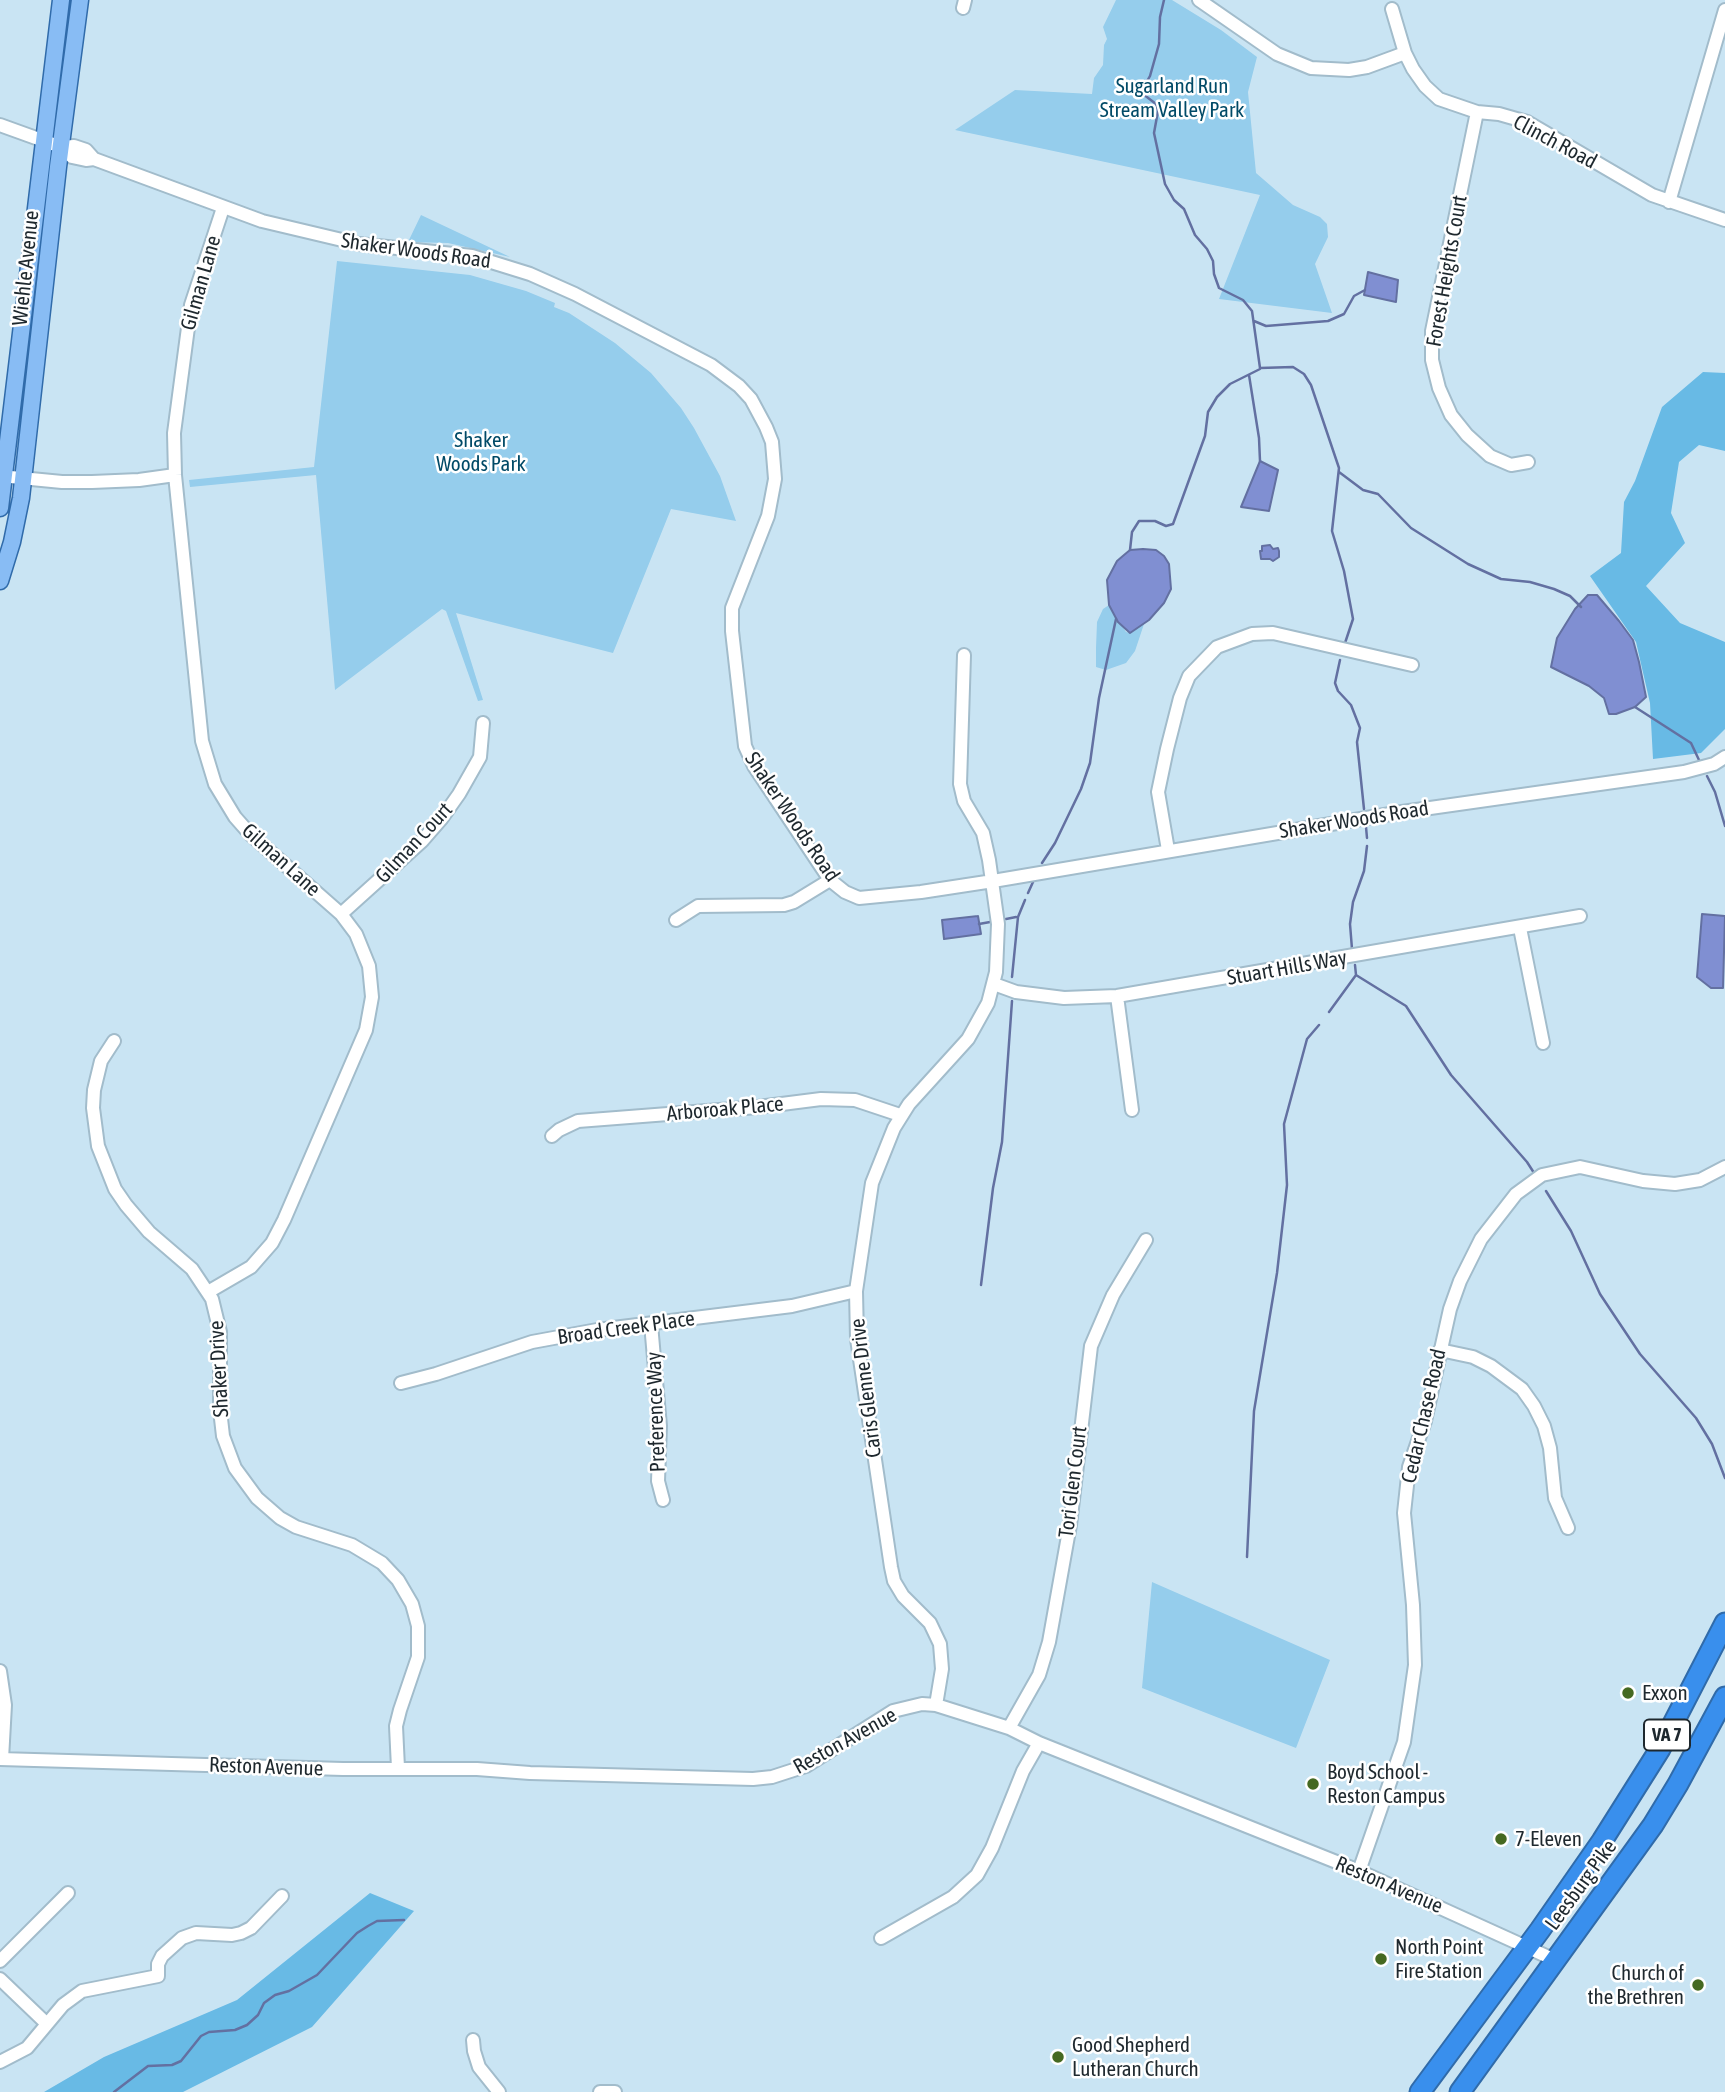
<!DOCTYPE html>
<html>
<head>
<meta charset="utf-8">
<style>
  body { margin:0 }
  canvas { display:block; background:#c9e4f3 }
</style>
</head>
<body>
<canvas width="1725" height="2092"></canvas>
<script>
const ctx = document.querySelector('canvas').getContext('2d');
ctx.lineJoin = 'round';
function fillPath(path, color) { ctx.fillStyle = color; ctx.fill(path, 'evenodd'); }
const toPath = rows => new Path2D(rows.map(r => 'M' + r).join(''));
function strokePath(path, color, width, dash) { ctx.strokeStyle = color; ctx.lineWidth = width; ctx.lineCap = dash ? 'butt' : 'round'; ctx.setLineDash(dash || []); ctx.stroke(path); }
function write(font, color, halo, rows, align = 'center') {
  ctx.font = font + ' "Asap Condensed",sans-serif'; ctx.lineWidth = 5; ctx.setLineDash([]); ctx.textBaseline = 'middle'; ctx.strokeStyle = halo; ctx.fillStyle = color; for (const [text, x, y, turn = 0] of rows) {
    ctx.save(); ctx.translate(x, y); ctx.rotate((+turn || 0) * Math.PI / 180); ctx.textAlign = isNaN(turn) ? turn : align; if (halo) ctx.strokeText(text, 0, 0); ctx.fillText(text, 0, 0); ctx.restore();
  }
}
fillPath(toPath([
  [1116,0,1172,0,1221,30,1257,57,1248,92,1256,173,1293,205,1320,217,1327,224,1328,237,1315,264,1332,313,1219,299,1260,195,955,130,1015,90,1092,94,1094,78,1103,65,1104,45,1107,39,1103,27],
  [421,215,510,257,448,243,408,242],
  [337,261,470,275,526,291,555,303,554,307,569,313,615,343,651,373,681,408,694,428,720,476,736,521,671,509,613,653,456,613,483,700,478,701,446,611,442,609,335,690,316,475,190,487,189,480,314,467],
  [1109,605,1126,632,1130,633,1144,624,1135,651,1126,663,1106,670,1096,667,1096,648,1097,622,1103,609],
  [1152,1582,1330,1660,1296,1748,1142,1688]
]), '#95cdec');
fillPath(toPath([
  [1703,372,1725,373,1725,451,1699,445,1679,462,1671,513,1685,543,1646,586,1680,623,1725,642,1725,729,1701,753,1653,759,1650,703,1636,642,1590,576,1621,553,1624,502,1635,481,1662,407],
  [370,1893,414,1911,312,2027,183,2092,44,2092,104,2057,237,2000]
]), '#68bae5');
const water = toPath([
  [1368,272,1398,280,1396,302,1364,295,1368,272],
  [1260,461,1278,470,1269,511,1241,507,1260,461],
  [1270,545,1273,549,1278,548,1279,551,1279,557,1273,561,1270,559,1261,559,1260,551,1262,551,1262,546,1270,545],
  [1143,549,1156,550,1164,556,1169,564,1171,589,1164,603,1149,620,1130,633,1118,622,1109,605,1107,580,1117,561,1124,555,1130,550,1143,549],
  [1588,595,1597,595,1619,621,1633,640,1639,662,1646,697,1635,707,1616,714,1609,714,1604,698,1589,686,1551,667,1557,638,1575,609,1588,595],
  [1702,914,1725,916,1723,988,1711,988,1697,977,1702,914],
  [978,916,981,934,944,939,942,920,978,916]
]);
fillPath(water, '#808fd2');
strokePath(water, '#6370a1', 2);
strokePath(toPath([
  [1164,0,1160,17,1159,44,1150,76,1142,90,1143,94,1156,104,1158,111,1154,133,1165,184,1174,200,1184,209,1195,235,1207,249,1213,261,1214,274,1219,288,1243,300,1252,311,1260,368,1293,367,1304,374,1311,385,1339,468,1332,531,1344,571,1353,619,1345,643],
  [1254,321,1266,326,1328,321,1344,314,1354,296,1365,290],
  [1249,375,1259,438,1260,461],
  [1339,472,1363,490,1378,494,1411,528,1468,564,1501,579,1530,582,1554,589,1570,596,1581,607],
  [1130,550,1132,532,1139,521,1155,521,1166,526,1173,524,1205,436,1208,412,1217,397,1230,384,1260,369],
  [1340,660,1335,683,1338,691,1351,705,1360,728,1357,742,1364,809],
  [1635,707,1691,743,1699,760],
  [1707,776,1715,792,1725,826],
  [1366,827,1367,838],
  [1042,863,1055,843,1081,789,1090,763,1099,698,1116,619],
  [1028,893,1033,882],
  [1006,919,1016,917],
  [979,924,990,922],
  [1352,949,1350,924,1353,902,1364,871,1367,846],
  [1355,965,1356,975],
  [1356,975,1406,1006,1451,1075,1527,1162,1536,1176],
  [1012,977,1018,917,1025,900],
  [1329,1012,1356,975],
  [1546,1191,1571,1231,1600,1294,1640,1354,1696,1418,1712,1444,1725,1478],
  [981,1285,993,1188,1002,1142,1012,1001],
  [1247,1557,1254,1411,1277,1273,1287,1185,1284,1124,1307,1039,1319,1025],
  [114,2092,148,2066,172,2065,181,2061,201,2036,209,2032,235,2030,247,2025,258,2015,264,2003,275,1995,289,1991,317,1975,357,1933,368,1926,377,1921,404,1920]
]), '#6370a1', 2.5);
const minor = toPath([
  [1199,0,1277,54,1311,68,1349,70,1367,67,1405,53],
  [963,8,965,0],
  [1392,9,1405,53,1413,69,1425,86,1439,99,1477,112,1499,114,1527,122,1652,195,1725,220],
  [1477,112,1432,331,1432,360,1439,388,1451,415,1467,435,1490,456,1511,465,1528,462],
  [0,125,61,147,72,157,86,160,94,159],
  [61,147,74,146,86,150,94,159,262,221,359,244,472,256,530,274,575,294,711,365,739,386,751,399,766,427,772,442,775,479,768,516,732,608,732,631,745,746,754,766,830,880,845,892,859,898,921,892,993,881,1402,812,1684,772,1714,764,1725,757],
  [1669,202,1725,10],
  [0,476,62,482,92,482,139,480,175,475],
  [1168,850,1158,792,1167,749,1180,698,1189,676,1217,647,1252,634,1273,633,1412,665],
  [341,914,422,841,442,818,459,794,480,757,483,723],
  [676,920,698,906,784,905,794,902,830,880],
  [1520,928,1543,1043],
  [994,984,1016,992,1064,998,1117,996,1580,916],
  [1117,996,1132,1110],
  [114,1041,101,1061,94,1090,93,1108,98,1146,115,1189,126,1205,149,1232,192,1269,212,1299,220,1332,220,1410,223,1436,235,1468,257,1498,280,1518,296,1527,352,1545,382,1563,398,1580,412,1604,418,1626,418,1657,400,1710,396,1726,398,1768],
  [552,1136,559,1130,578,1121,758,1107,821,1099,855,1100,900,1115],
  [208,1292,251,1267,272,1243,284,1220,366,1030,372,997,369,966,356,934,341,914,250,834,235,817,215,784,202,741,175,475,174,433,191,305,223,208],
  [651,1324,660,1426,658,1481,663,1500],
  [1440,1350,1473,1357,1491,1366,1522,1389,1534,1406,1544,1426,1550,1448,1555,1498,1568,1528],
  [401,1383,436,1374,532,1342,597,1330,792,1306,856,1291],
  [0,1671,5,1705,2,1759],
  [936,1705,942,1669,940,1644,930,1623,903,1596,894,1581,891,1567,857,1339,856,1291,872,1183,894,1128,909,1104,968,1039,988,1003,996,972,998,924,989,860,983,833,964,801,960,784,964,655],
  [1009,1728,1039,1675,1049,1642,1070,1525,1091,1346,1113,1295,1146,1240],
  [0,1759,343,1769,477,1769,530,1773,753,1779,772,1777,806,1766,893,1711,922,1704,936,1705,1009,1728,1039,1743,1359,1871,1555,1960],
  [1359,1871,1404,1742,1415,1665,1413,1605,1404,1513,1409,1467,1425,1421,1450,1309,1460,1281,1481,1239,1516,1194,1542,1175,1580,1167,1643,1181,1675,1184,1700,1180,1725,1167],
  [881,1938,953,1897,977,1875,992,1848,1023,1771,1039,1743],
  [0,1961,68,1893],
  [0,1979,47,2024],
  [473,2040,474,2051,479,2067,499,2092],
  [0,2062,27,2048,63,2005,82,1991,158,1976,158,1964,162,1956,182,1938,196,1933,232,1935,241,1933,251,1928,282,1896],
  [600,2092,615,2092]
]);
const major = toPath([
  [0,508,61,0],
  [0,581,12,542,21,498,58,167,80,0]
]);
const highway = toPath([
  [1420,2092,1540,1930,1602,1841,1660,1749,1725,1623],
  [1460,2092,1653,1825,1678,1784,1725,1697]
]);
strokePath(minor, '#a2bccb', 16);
strokePath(major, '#306baa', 19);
strokePath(highway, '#306baa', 23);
strokePath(minor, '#fff', 12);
strokePath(major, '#88bcf4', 16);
strokePath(highway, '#398fed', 19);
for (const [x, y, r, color] of [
  [1628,1693,7,"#456921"],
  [1313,1784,7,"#456921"],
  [1501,1839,7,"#456921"],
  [1381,1959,7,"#456921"],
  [1698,1985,7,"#456921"],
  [1058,2057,7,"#456921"]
]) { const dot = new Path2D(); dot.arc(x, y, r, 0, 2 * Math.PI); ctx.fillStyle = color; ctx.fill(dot); strokePath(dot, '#fff', 2.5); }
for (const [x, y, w] of [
  [1667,1735,46]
]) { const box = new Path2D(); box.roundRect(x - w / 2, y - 15.5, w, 31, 5); ctx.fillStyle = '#fff'; ctx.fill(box); strokePath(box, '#1e282e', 2); }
write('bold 19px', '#1e282e', null, [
  ["VA 7",1667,1735]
]);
write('21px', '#014a67', '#fff', [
  ["Sugarland Run",1172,86],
  ["Stream Valley Park",1172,110],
  ["Shaker",481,440],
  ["Woods Park",481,464]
]);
write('21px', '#1e282e', '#fff', [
  ["Clinch Road",1555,142,28],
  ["Shaker Woods Road",416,251,8],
  ["Wiehle Avenue",26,268,-84],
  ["Forest Heights Court",1447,271,-80],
  ["Gilman Lane",201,283,-74],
  ["Shaker Woods Road",792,817,56],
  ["Shaker Woods Road",1354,820,-9],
  ["Gilman Court",414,843,-47],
  ["Gilman Lane",281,860,42],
  ["Stuart Hills Way",1287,968,-10],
  ["Arboroak Place",725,1109,-5],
  ["Broad Creek Place",626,1328,-8],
  ["Shaker Drive",219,1369,-93],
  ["Caris Glenne Drive",866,1388,-97],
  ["Preference Way",656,1412,-92],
  ["Cedar Chase Road",1424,1416,-77],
  ["Tori Glen Court",1073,1482,-83],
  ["Reston Avenue",845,1741,-29],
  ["Reston Avenue",266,1767,2],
  ["Reston Avenue",1389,1885,23],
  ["Leesburg Pike",1581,1885,-54]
]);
write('21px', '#1e282e', '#fff', [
  ["Exxon",1642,1693],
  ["Boyd School -",1327,1772],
  ["Reston Campus",1327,1796],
  ["7-Eleven",1515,1839],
  ["North Point",1395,1947],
  ["Fire Station",1395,1971],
  ["Church of",1684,1973,"right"],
  ["the Brethren",1684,1997,"right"],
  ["Good Shepherd",1072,2045],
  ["Lutheran Church",1072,2069]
], 'left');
</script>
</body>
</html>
